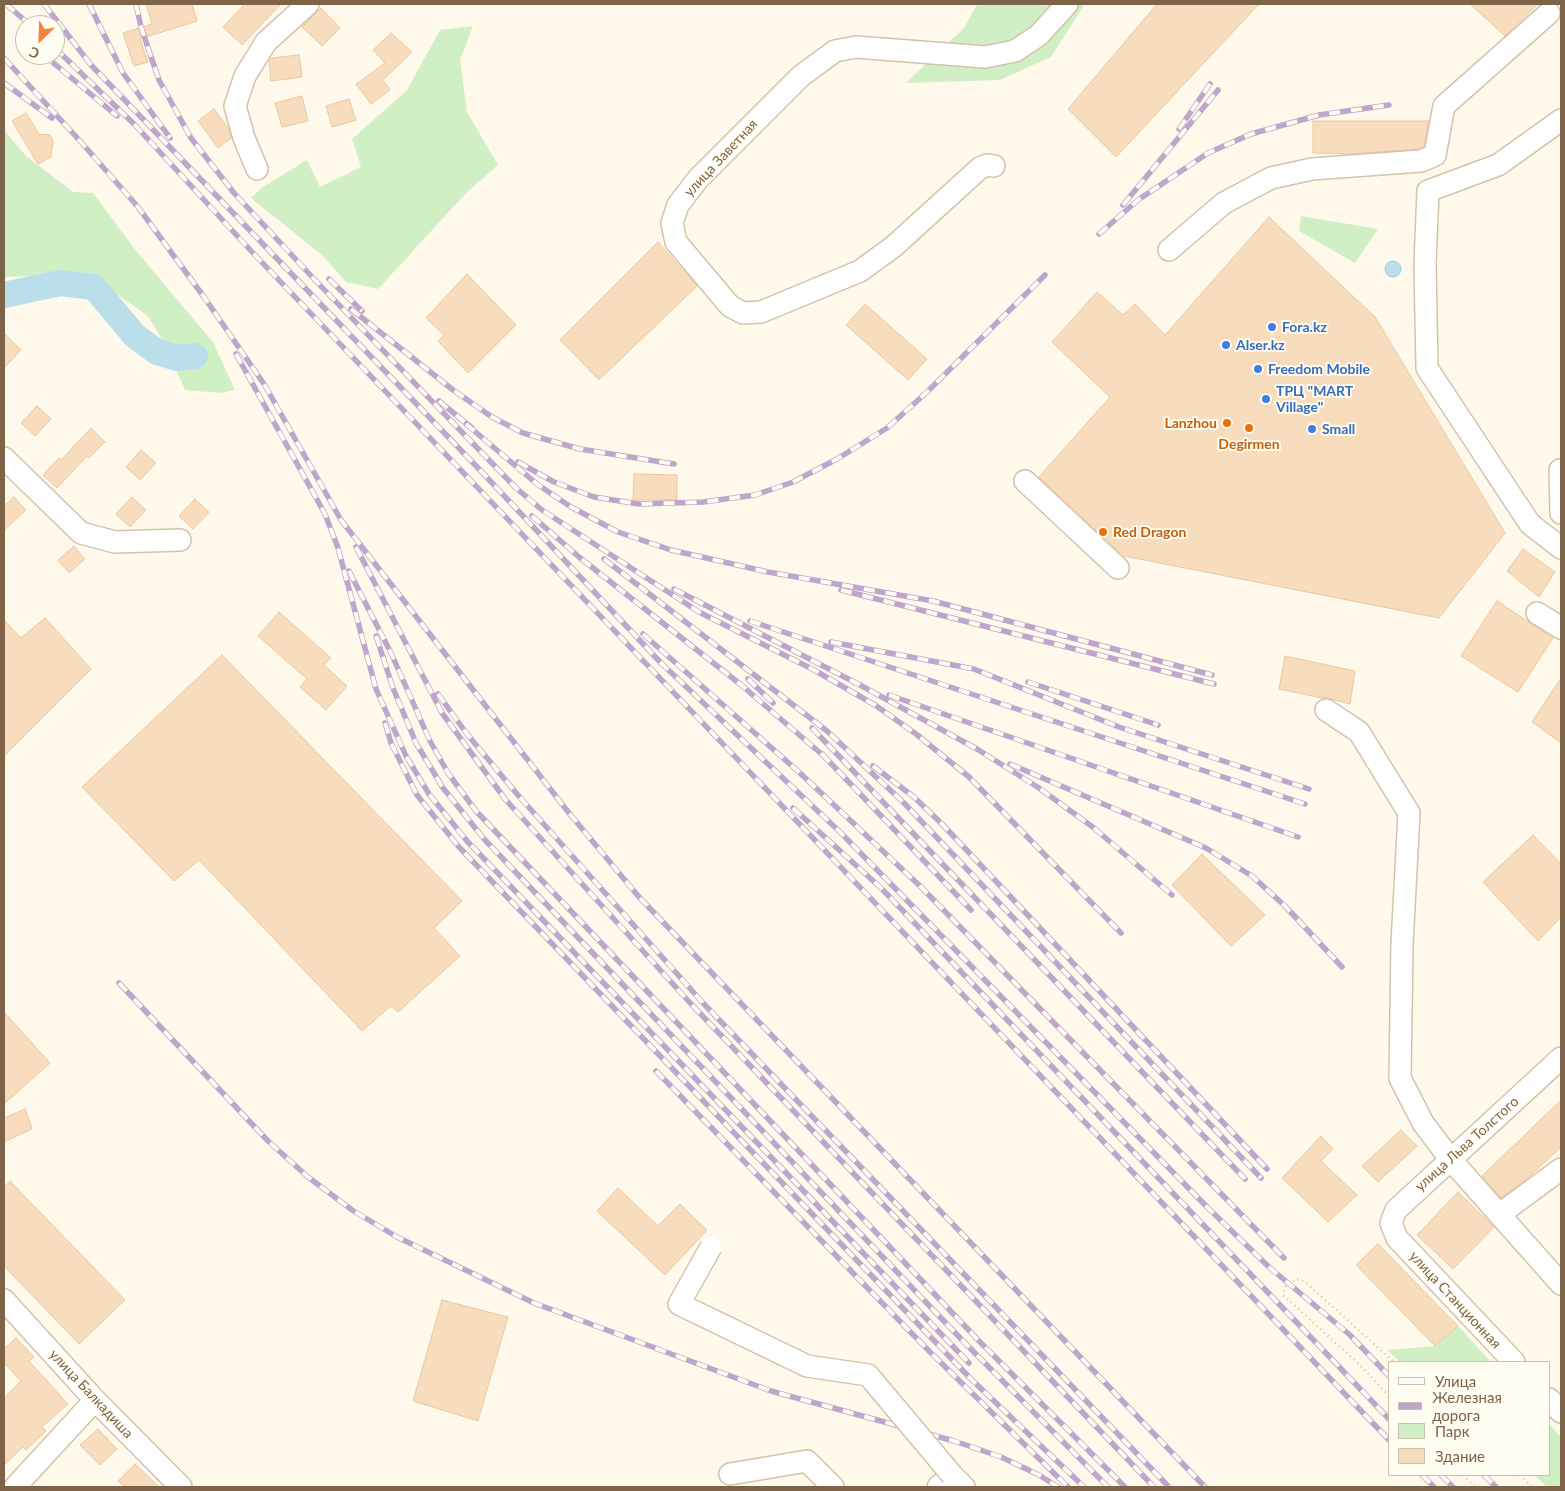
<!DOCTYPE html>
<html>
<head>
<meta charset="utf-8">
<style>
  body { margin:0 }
  #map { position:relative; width:1565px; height:1491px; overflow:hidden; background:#fef9ea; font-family:Lato,sans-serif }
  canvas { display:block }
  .frame { position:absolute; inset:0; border:5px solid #7e6349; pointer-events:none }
  .legend { position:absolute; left:1388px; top:1361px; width:162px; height:115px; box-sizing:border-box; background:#fffcf2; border:1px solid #cbbfae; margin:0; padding:6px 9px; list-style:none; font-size:15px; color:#7e6349 }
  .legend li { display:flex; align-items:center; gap:10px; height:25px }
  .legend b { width:25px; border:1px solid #cbbfae }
  .north { position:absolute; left:15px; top:15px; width:50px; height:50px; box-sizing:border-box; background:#fffcf2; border:1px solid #cbbfae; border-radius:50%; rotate:204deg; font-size:14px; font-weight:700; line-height:20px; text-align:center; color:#7e6349 }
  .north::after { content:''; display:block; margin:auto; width:18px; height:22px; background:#f48343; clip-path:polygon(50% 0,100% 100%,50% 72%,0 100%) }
</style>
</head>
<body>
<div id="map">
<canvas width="1565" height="1491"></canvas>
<div class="frame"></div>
<ul class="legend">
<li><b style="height:6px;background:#fff"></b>Улица</li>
<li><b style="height:6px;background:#bfa5cc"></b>Железная дорога</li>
<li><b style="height:14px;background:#d1efc5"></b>Парк</li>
<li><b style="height:14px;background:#f7ddbe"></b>Здание</li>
</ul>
<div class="north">С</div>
</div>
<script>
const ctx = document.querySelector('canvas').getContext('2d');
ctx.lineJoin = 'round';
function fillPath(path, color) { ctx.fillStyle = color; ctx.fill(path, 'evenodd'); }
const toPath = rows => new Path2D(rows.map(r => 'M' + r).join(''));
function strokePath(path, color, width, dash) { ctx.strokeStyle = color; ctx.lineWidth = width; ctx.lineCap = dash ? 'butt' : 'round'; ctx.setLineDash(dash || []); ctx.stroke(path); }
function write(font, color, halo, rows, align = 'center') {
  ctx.font = font + ' Lato,sans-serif'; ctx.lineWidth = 4; ctx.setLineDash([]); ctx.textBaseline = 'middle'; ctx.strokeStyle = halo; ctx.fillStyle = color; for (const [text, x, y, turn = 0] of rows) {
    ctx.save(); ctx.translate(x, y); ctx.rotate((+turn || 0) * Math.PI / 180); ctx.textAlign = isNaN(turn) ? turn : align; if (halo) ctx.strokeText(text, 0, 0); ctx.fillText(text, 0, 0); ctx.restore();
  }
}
fillPath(toPath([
  [977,4,1085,4,1051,57,1000,80,906,83,964,28],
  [473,26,460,60,467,112,498,165,467,192,378,289,346,282,322,255,251,198,263,187,307,160,320,187,361,167,352,139,407,90,440,30],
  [4,130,26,156,73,192,93,193,137,252,213,342,235,390,221,393,185,390,164,343,148,316,88,274,4,277],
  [1301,216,1378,229,1355,263,1299,231],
  [1458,1326,1491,1362,1400,1362,1387,1350,1435,1346],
  [1549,1424,1561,1437,1561,1487,1547,1487,1534,1475,1549,1475]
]), '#d1efc5');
const water = toPath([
  '1385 269a8 8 0 1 1 16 0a8 8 0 1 1-16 0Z'
]);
fillPath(water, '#bbdeeb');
strokePath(water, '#a0ccde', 1);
strokePath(toPath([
  [4,295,60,283,94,287,135,336,157,352,177,358,195,356]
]), '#bbdeeb', 26);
const building = toPath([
  [146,4,192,4,197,21,140,39,148,62,134,66,123,33,152,24,146,4],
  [245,4,281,4,242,45,223,27,245,4],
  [1157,4,1259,4,1116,157,1068,109,1157,4],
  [1470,4,1538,4,1505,36,1470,4],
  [321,8,340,28,322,46,302,27,321,8],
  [391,33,412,52,383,80,390,90,371,104,356,84,385,63,373,50,391,33],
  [299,55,302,77,271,81,269,62,271,58,299,55],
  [302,96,308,121,282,127,275,103,302,96],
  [349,99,356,120,332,127,326,106,349,99],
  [214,109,228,128,231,138,218,148,198,121,214,109],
  [26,113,39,134,50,135,53,141,51,157,38,164,12,121,26,113],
  [1313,121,1429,121,1424,146,1418,149,1352,154,1313,153,1313,121],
  [1269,217,1375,317,1505,533,1439,618,1124,556,1039,477,1110,397,1052,342,1097,292,1123,315,1135,304,1165,335,1269,217],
  [658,242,697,286,599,380,560,340,658,242],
  [467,274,516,325,468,373,438,341,444,335,426,318,467,274],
  [865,304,927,359,908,380,846,325,865,304],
  [4,333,21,350,4,368,4,333],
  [37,406,51,419,35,436,21,423,37,406],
  [91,428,105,442,89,458,87,456,57,488,43,475,59,458,61,460,91,428],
  [141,450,156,463,140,480,126,467,141,450],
  [634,474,677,475,677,500,633,500,634,474],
  [14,497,26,510,4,530,4,506,14,497],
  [132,497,146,510,130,527,116,514,132,497],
  [195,499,209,512,193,529,179,516,195,499],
  [74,546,85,559,69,573,58,560,74,546],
  [1523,549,1555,572,1539,597,1507,571,1523,549],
  [1497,601,1553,638,1518,692,1461,656,1497,601],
  [279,612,331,658,324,665,347,686,326,710,300,687,307,679,258,636,279,612],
  [45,618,91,669,4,756,4,620,21,638,45,618],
  [222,655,462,901,434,928,460,956,398,1012,391,1006,362,1031,199,860,174,881,82,787,222,655],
  [1285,656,1355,671,1350,704,1327,698,1322,698,1279,689,1285,656],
  [1561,678,1561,743,1532,722,1561,678],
  [1533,835,1561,864,1561,917,1538,941,1483,882,1533,835],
  [1202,854,1265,915,1231,946,1172,885,1202,854],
  [4,1012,50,1063,4,1104,4,1012],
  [1561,1100,1561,1147,1531,1175,1501,1198,1482,1176,1561,1100],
  [25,1109,32,1129,4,1142,4,1118,25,1109],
  [1401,1130,1417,1146,1378,1182,1362,1166,1401,1130],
  [1321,1136,1333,1149,1321,1161,1357,1195,1328,1222,1282,1178,1321,1136],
  [10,1181,125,1300,79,1344,4,1266,4,1187,10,1181],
  [618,1188,658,1226,680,1204,707,1230,665,1275,597,1211,618,1188],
  [1458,1192,1494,1227,1453,1269,1417,1235,1458,1192],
  [1378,1244,1458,1326,1435,1346,1356,1265,1378,1244],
  [442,1300,508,1317,478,1421,413,1401,442,1300],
  [16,1338,34,1357,29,1361,68,1404,42,1427,46,1431,26,1450,23,1447,4,1465,4,1398,21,1381,4,1363,4,1349,16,1338],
  [98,1429,117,1449,100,1465,80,1445,98,1429],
  [135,1464,159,1487,125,1487,118,1481,135,1464]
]);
fillPath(building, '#f7ddbe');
strokePath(building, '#ecc69d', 1);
const minor = toPath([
  [1561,120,1498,165,1428,191,1425,264,1427,368,1530,524,1561,548],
  [994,166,987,165,980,168,893,247,860,271,761,312,743,313,730,306,676,242,672,223,678,205,698,179,801,76,835,51,856,47,985,57,1015,51,1039,35,1067,4],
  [257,169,244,138,235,106,245,76,266,42,308,4],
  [1169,250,1224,203,1271,178,1312,169,1421,161,1435,155,1444,106,1549,13],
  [4,458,81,533,115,542,180,540],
  [1560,470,1561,513],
  [1025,481,1118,568],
  [1537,613,1561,628],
  [1326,710,1359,732,1409,813,1402,944,1400,1078,1423,1123,1451,1160,1561,1284],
  [1500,1214,1561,1169],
  [4,1300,95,1400,181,1487],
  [1514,1362,1397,1238,1391,1223,1396,1210,1561,1058],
  [1549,1399,1561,1412],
  [730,1474,807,1461,833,1487],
  [15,1487,95,1400],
  [938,1487,952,1475,964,1487]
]);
strokePath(minor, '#d3c3ad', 24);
strokePath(toPath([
  [1389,1396,1360,1365,1283,1295,1286,1285,1296,1279,1305,1282,1394,1362],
  [1463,1475,1475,1487],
  [1520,1475,1532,1487]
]), '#ddc0a0', 2.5, [1, 4]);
strokePath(minor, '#fff', 21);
const rail = toPath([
  [6,4,30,25],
  [44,4,91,65,479,469,661,663,840,832,1209,1209,1269,1267,1350,1335,1389,1376],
  [89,4,123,73,170,138],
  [136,4,141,27,159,80,191,138,234,193,315,280,516,488,542,510,699,612,814,670,875,705,916,734,969,777,1121,933],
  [55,48,135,125,253,253,1389,1440],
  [44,55,117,116],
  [4,58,81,142,138,207,204,297,264,384,341,520,569,813,639,897,1205,1487],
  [4,83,52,118],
  [1179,129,1210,84],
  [1123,205,1218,90],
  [1099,234,1138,200,1208,153,1251,134,1319,115,1389,105],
  [329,279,362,311],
  [351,309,453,390,492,417,523,433,580,449,674,464],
  [236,354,325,514,338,548,376,689,406,756,429,794,467,841,969,1363],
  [439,401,472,428],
  [466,424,537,484,571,507,618,532,671,550,768,572,933,601,1212,675],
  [518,462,554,482,594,497,639,504,703,502,755,495,793,482,837,459,887,428,927,392,1045,275],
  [532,516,579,557,740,684,825,757],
  [356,547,442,713,505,799,692,1005,1154,1487],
  [604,559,827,731,904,803,1261,1178],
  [349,571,391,653,430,741,448,773,476,811,981,1343,1125,1487],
  [674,589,860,685,977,749,1039,788,1094,828,1172,895],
  [841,590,1214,684],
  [750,621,1305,804],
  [643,634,800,773,920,886,1284,1258],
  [376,636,393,688,416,743,443,788,485,840,962,1340,1108,1487],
  [831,642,974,669,1119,727,1309,789],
  [748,679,773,703],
  [1028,682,1158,725],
  [438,694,467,734,517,794,703,1003,1169,1487],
  [889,695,1298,837],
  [385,723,391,743,417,795,459,847,971,1379,1084,1487],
  [812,728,1245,1179],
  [822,754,971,910],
  [1010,764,1206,848,1252,876,1285,906,1342,967],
  [873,766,914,797,942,824,1267,1169],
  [793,808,882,889,1389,1419],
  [119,983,268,1141,308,1177,352,1210,397,1237,534,1303,771,1391,954,1441,1001,1457,1039,1475,1058,1487],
  [656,1071,930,1352,1068,1487],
  [1422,1475,1434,1487],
  [1441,1475,1453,1487],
  [1484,1475,1496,1487]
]);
strokePath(rail, '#bfa5cc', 5.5);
strokePath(rail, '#fffcf2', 4, [11]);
const minorBridge = toPath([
  [711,1247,679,1304,807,1366,868,1375,952,1475]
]);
strokePath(minorBridge, '#d3c3ad', 24, []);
strokePath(minorBridge, '#fff', 21);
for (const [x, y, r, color] of [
  [1272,327,5,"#3f7fe0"],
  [1226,345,5,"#3f7fe0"],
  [1258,369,5,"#3f7fe0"],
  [1266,399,5,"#3f7fe0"],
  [1227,423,5,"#e8710a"],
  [1249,428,5,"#e8710a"],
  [1312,429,5,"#3f7fe0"],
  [1103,532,5,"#e8710a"]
]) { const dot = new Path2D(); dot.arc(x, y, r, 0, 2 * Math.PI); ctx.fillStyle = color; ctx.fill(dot); strokePath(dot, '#fffcf2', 2); }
write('14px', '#7e6349', '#fffcf2', [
  ["улица Заветная",721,158,-47],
  ["улица Льва Толстого",1467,1144,-42],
  ["улица Станционная",1455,1300,47],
  ["улица Балкадиша",91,1394,47]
]);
write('bold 14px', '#366cbe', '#fffcf2', [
  ["Fora.kz",1282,327],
  ["Alser.kz",1236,345],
  ["Freedom Mobile",1268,369],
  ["ТРЦ \"MART",1276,391],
  ["Village\"",1276,407],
  ["Small",1322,429]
], 'left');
write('bold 14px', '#c56008', '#fffcf2', [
  ["Lanzhou",1217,423],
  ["Degirmen",1249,444,"center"],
  ["Red Dragon",1113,532,"left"]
], 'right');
</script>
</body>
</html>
